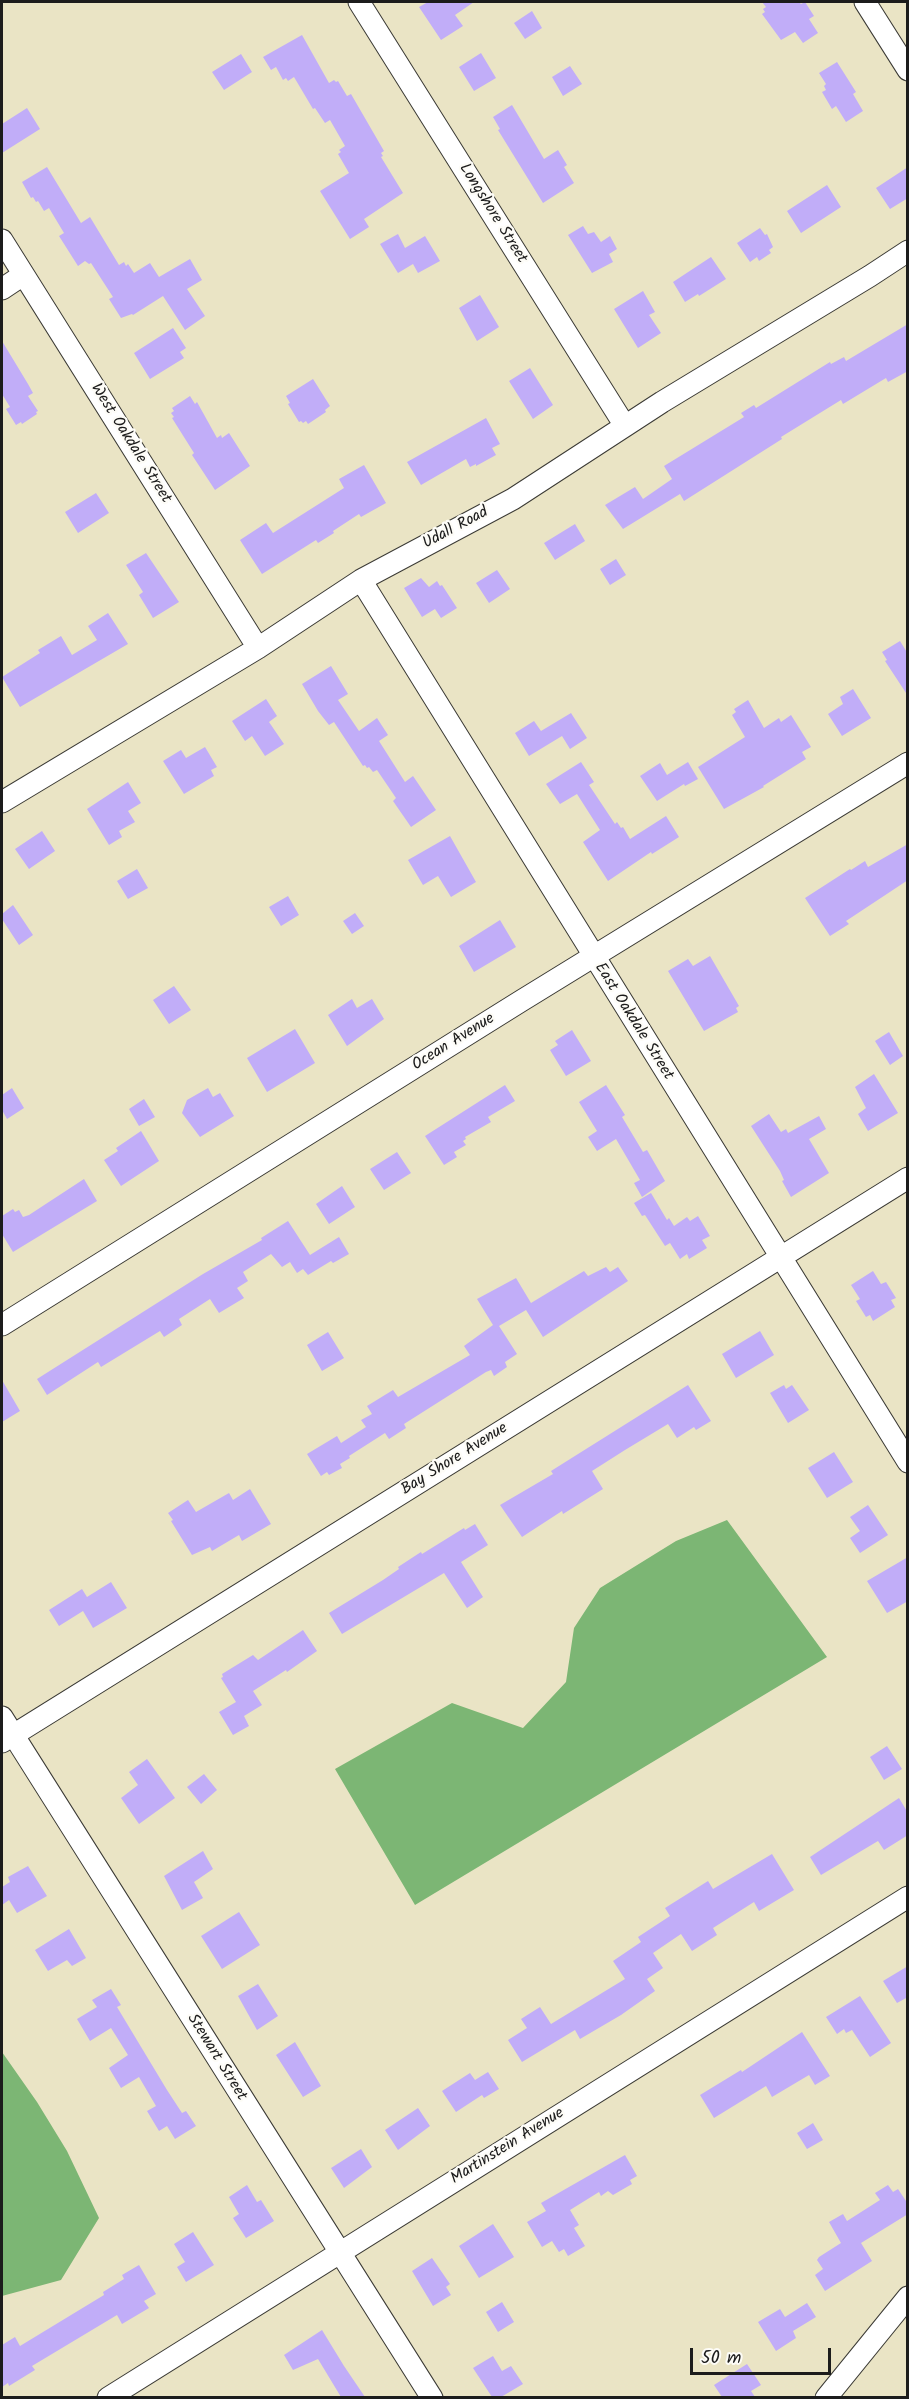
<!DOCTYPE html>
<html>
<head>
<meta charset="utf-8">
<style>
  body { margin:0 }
  #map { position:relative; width:909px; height:2399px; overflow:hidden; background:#eae4c5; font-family:Kalam,sans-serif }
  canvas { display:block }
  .frame { position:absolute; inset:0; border:3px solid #1c1c1c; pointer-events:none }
  .scale { position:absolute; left:690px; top:2348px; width:141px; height:27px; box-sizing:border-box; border:3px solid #1c1c1c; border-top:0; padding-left:8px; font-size:18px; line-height:21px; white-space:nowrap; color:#1c1c1c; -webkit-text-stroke:4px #fdfcf7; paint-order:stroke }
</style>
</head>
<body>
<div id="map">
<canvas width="909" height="2399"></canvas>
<div class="frame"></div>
<div class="scale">50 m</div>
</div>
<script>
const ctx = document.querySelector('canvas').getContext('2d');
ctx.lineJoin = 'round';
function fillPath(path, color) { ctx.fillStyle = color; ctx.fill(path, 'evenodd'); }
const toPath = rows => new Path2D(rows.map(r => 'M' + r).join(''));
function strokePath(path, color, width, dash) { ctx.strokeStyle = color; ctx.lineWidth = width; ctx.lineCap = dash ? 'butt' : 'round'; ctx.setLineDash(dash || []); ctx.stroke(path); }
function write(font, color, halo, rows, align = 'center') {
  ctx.font = font + ' Kalam,sans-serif'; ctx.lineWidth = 4.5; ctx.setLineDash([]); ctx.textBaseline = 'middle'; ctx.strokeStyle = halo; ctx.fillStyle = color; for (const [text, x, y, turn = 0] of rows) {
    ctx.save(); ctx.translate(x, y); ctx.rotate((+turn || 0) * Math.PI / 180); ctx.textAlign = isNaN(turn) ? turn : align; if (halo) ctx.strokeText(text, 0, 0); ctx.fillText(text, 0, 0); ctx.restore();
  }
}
fillPath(toPath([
  [727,1520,827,1657,415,1905,335,1769,452,1703,523,1728,566,1682,574,1628,600,1588,676,1541],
  [2,2052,37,2102,67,2151,99,2218,61,2280,2,2296]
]), '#7cb674');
fillPath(toPath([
  [428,2,474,2,455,15,463,26,441,40,419,7],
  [762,2,799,2,801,4,805,2,814,16,809,19,818,33,803,43,795,32,781,40,762,14,765,12,763,9,766,7],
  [532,11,542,28,525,39,514,23],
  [302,35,329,83,334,80,336,82,338,81,347,96,351,94,384,151,381,153,383,156,381,157,403,193,364,219,369,227,350,239,320,191,349,173,338,154,341,152,339,150,345,146,330,120,325,123,315,108,313,109,294,77,288,81,286,78,283,80,276,67,271,70,263,57],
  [481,53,496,78,474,91,459,67],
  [241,54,252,72,224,90,212,72],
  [837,62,856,92,853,94,863,111,846,122,836,106,832,109,822,92,826,90,824,86,826,84,819,73],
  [570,66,582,84,563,96,552,77],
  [512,105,544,159,558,150,567,165,564,167,574,183,543,203,498,130,500,129,493,117],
  [27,108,40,129,2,153,2,124],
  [47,167,81,223,90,217,119,265,124,262,126,266,128,264,134,273,150,263,159,277,190,259,202,280,187,289,205,316,185,330,163,296,133,315,132,314,121,318,109,299,113,297,91,263,89,264,85,261,78,266,59,236,64,233,49,208,44,211,38,201,36,202,33,197,31,198,22,182],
  [908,167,908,198,890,209,876,188],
  [827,185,841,207,801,233,787,211],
  [583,226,588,234,594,232,601,242,610,236,617,249,609,254,613,262,592,273,568,235],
  [760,228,765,235,767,234,773,247,769,250,771,253,759,261,757,257,750,262,737,243],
  [398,234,405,248,425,236,440,261,418,273,413,264,398,273,380,244],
  [711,257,726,279,699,296,698,294,685,302,673,282],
  [643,291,655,312,649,315,661,333,638,348,614,309],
  [480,295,499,327,477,341,459,308],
  [908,324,908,371,888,382,886,378,843,404,841,400,781,437,782,439,684,501,680,494,623,529,605,505,635,487,643,499,672,479,664,466,744,417,741,413,754,405,756,408,830,362,831,364,844,357,846,361],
  [173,328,186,348,180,352,184,358,150,379,134,353],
  [2,341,28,384,33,393,28,396,38,411,36,412,37,414,22,424,21,422,16,425,6,409,10,407,2,394],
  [530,368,553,405,533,419,509,381],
  [313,379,330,406,325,410,326,412,308,424,306,421,303,423,301,421,299,422,288,404,290,403,286,396],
  [190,396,195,404,197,402,217,438,221,435,222,438,229,433,250,466,215,490,192,455,194,453,172,418,174,417,171,413,174,411,172,408],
  [486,418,500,444,492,448,496,455,476,466,476,464,470,467,466,459,421,485,407,462],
  [364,465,386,503,361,517,359,514,333,531,334,533,318,543,316,540,262,574,240,540,266,523,273,533,344,488,339,479],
  [96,493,109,513,78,533,65,512],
  [575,524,585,541,555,560,544,543],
  [146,553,179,602,153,618,139,595,143,592,126,565],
  [616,559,626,575,610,585,600,569],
  [497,570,510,589,489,603,476,583],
  [421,578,429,587,437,581,440,586,442,585,457,608,441,618,435,609,422,617,404,588],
  [108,613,128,644,20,707,2,677,40,653,38,650,61,636,72,655,97,640,88,626],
  [900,641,908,654,908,696,885,661,887,660,882,652],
  [331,666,348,694,338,700,359,731,377,718,388,735,379,741,405,782,413,776,436,810,411,827,393,801,396,798,377,770,373,772,369,767,367,768,365,765,363,766,334,722,329,725,318,711,302,684],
  [853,689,871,718,842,736,828,714,843,704,840,697],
  [266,699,277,716,269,722,284,744,265,756,252,736,245,741,232,721],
  [748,700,764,728,779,718,781,722,791,715,811,747,802,752,806,759,763,786,764,787,724,809,698,767,745,737,732,715,736,712,734,709],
  [571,713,587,738,570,749,562,736,529,756,515,733,534,721,541,731],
  [205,747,217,767,211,770,214,776,184,794,163,761,181,750,186,758],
  [581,762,594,782,589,785,615,824,617,822,621,828,623,827,630,839,666,816,679,837,652,854,651,852,608,881,583,842,600,830,577,794,560,804,546,784],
  [688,762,698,779,685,786,684,784,657,801,640,776,660,763,667,775],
  [128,782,141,803,128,811,135,822,119,831,122,837,109,845,87,809],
  [42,831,55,851,29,869,15,849],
  [450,836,476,882,451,897,438,876,423,885,408,860],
  [908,844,908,880,846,921,849,924,830,936,805,898,850,869,851,870,865,861,868,867],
  [137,869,148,888,128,899,117,881],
  [288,896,299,915,281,926,269,907],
  [13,905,33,935,19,945,2,919,2,914],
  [355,913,364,926,352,934,343,921],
  [500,920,516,947,474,972,459,946],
  [710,956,739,1006,736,1008,738,1012,704,1031,668,971,688,959,693,966],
  [174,986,191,1010,169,1024,153,1000],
  [352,999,357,1008,372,999,384,1019,347,1046,328,1015],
  [295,1029,315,1063,267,1092,247,1058],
  [572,1030,591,1061,566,1076,550,1050,558,1045,555,1041],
  [889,1032,903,1056,890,1065,875,1041],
  [874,1074,898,1113,868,1131,858,1114,866,1108,855,1087],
  [505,1085,515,1101,488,1117,491,1122,465,1137,466,1139,463,1141,466,1145,454,1152,457,1157,444,1165,425,1136],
  [606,1085,625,1115,622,1117,643,1152,647,1150,665,1181,642,1197,634,1183,640,1180,616,1139,597,1151,588,1137,597,1131,579,1102],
  [12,1088,24,1108,7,1119,2,1110,2,1095],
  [208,1088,213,1097,220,1093,234,1116,200,1137,182,1113,187,1100],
  [144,1099,155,1117,139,1126,129,1109],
  [769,1114,781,1132,786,1129,788,1133,819,1116,826,1129,809,1139,829,1173,791,1197,782,1181,784,1180,780,1171,751,1126],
  [141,1131,159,1161,121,1186,104,1160,118,1151,116,1148],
  [397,1152,411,1173,384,1190,370,1169],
  [84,1179,97,1201,13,1252,2,1234,2,1216,13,1209,15,1212,19,1210,23,1217,29,1215],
  [342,1186,355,1207,329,1224,316,1204],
  [651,1193,667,1220,669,1218,674,1226,687,1217,690,1221,698,1216,710,1236,702,1240,707,1248,689,1259,687,1254,680,1259,670,1243,665,1246,645,1215,642,1216,634,1203],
  [288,1221,310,1255,339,1237,349,1254,333,1263,331,1261,308,1275,303,1269,297,1273,290,1262,282,1267,271,1254,243,1272,248,1281,237,1288,244,1298,219,1313,210,1299,179,1319,182,1325,164,1337,160,1331,101,1367,98,1362,47,1395,37,1379,203,1274,262,1240,261,1238],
  [606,1267,610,1272,618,1267,628,1281,543,1337,526,1310,499,1326,517,1354,505,1362,507,1367,494,1376,491,1370,486,1372,404,1424,406,1428,389,1439,385,1433,349,1456,350,1458,340,1464,342,1468,329,1475,327,1472,321,1476,307,1454,337,1436,341,1443,366,1427,361,1420,372,1414,367,1406,393,1390,398,1397,470,1355,464,1346,493,1325,477,1299,516,1278,531,1303,584,1271,588,1276],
  [873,1271,881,1284,886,1282,896,1298,891,1300,895,1307,873,1321,870,1315,866,1317,856,1301,860,1299,851,1285],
  [760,1331,774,1355,736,1378,722,1354],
  [328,1332,344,1358,322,1371,307,1345],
  [2,1380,20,1411,2,1422],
  [688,1385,711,1421,696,1430,694,1427,677,1438,668,1424,625,1450,592,1471,603,1489,563,1514,562,1511,522,1537,500,1505,553,1474,551,1471],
  [784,1385,786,1389,792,1385,809,1410,788,1423,770,1393],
  [834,1452,853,1482,827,1498,808,1468],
  [250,1489,271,1524,242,1541,239,1535,212,1551,210,1547,192,1555,171,1521,173,1520,168,1513,188,1500,196,1512,229,1493,233,1500],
  [868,1505,888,1535,860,1553,850,1538,860,1531,850,1517],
  [475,1524,488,1545,461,1562,483,1597,467,1608,444,1573,342,1634,329,1613,383,1580,399,1569,398,1567,421,1552,422,1554,464,1528,465,1530],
  [908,1557,908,1601,887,1613,867,1581],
  [111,1582,127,1608,93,1628,83,1611,59,1626,49,1610,82,1589,87,1597],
  [303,1630,317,1651,287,1672,286,1670,253,1691,262,1705,244,1716,249,1726,233,1735,219,1712,236,1702,221,1678,223,1677,222,1674,253,1655,258,1660],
  [887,1746,902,1769,884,1780,870,1757],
  [147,1759,175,1798,139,1824,121,1798,138,1785,129,1772],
  [204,1774,217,1790,201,1804,187,1787],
  [899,1798,908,1813,908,1835,884,1850,878,1841,821,1875,810,1857],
  [203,1851,213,1869,194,1882,203,1898,182,1910,164,1876],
  [772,1854,794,1890,759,1911,754,1902,713,1928,717,1935,692,1951,681,1934,653,1953,663,1968,647,1979,655,1991,621,2015,580,2039,575,2030,522,2062,508,2040,527,2028,521,2019,540,2007,551,2024,625,1979,613,1961,641,1942,638,1937,670,1916,665,1908,708,1881,713,1889],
  [28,1866,47,1896,17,1913,9,1900,2,1905,2,1887,10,1882,8,1877],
  [239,1912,260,1945,222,1969,201,1936],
  [69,1929,86,1958,72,1966,67,1960,48,1971,35,1950],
  [908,1966,908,1997,897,2003,883,1981],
  [258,1984,278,2016,257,2030,238,1996],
  [111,1989,121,2005,117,2007,167,2090,182,2113,186,2111,196,2126,175,2139,167,2126,159,2131,147,2111,156,2106,139,2077,121,2088,109,2068,128,2055,111,2028,90,2041,77,2019,97,2007,92,2000],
  [860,1996,891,2043,870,2057,852,2030,846,2033,844,2029,837,2034,826,2017],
  [802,2032,830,2076,815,2085,809,2075,772,2097,766,2086,714,2118,700,2095,741,2070,742,2072],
  [295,2042,321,2086,303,2097,276,2055],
  [488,2072,499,2089,484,2098,482,2095,456,2112,442,2091,470,2073,475,2080],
  [418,2108,430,2126,398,2150,385,2130],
  [813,2123,823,2140,807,2149,797,2133],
  [361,2149,372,2167,344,2188,331,2168],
  [625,2155,637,2176,630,2180,632,2184,613,2195,608,2191,601,2196,599,2192,570,2210,579,2225,574,2228,585,2246,568,2256,564,2249,559,2252,552,2241,542,2247,527,2222,546,2211,541,2203],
  [247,2185,257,2202,261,2200,274,2221,246,2238,233,2218,239,2214,229,2197],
  [888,2185,893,2192,898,2189,908,2204,908,2214,861,2243,872,2261,825,2291,815,2275,823,2269,817,2260,819,2257,841,2243,829,2222,843,2214,847,2221,880,2200,875,2193],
  [493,2224,514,2257,479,2278,459,2246],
  [193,2232,214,2265,186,2282,177,2267,185,2262,174,2244],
  [432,2258,450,2284,446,2287,451,2295,433,2306,412,2271],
  [139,2265,156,2294,144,2301,149,2308,122,2324,117,2315,32,2366,35,2370,9,2386,8,2383,2,2387,2,2345,15,2337,20,2346,104,2295,103,2292,124,2279,122,2275],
  [502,2302,514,2322,498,2332,486,2312],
  [807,2303,816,2317,793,2331,796,2338,776,2351,758,2322,780,2309,785,2317],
  [322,2330,344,2366,365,2397,341,2397,318,2359,293,2370,284,2355],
  [493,2356,502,2371,511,2366,523,2384,501,2397,492,2397,473,2368],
  [747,2364,761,2385,751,2391,755,2397,722,2397,714,2385]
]), '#c1adf8');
const minor = toPath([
  [359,2,625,426],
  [865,2,908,70],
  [2,240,258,648],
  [2,289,23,275],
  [361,580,908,1462],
  [2,802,258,648,361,580,513,499,662,402,870,276,908,251],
  [2,1325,521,1001,908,763],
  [2,1717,432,2398],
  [2,1742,908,1178],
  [108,2398,908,1897],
  [826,2398,908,2297]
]);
strokePath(minor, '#3b3a35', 23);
strokePath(minor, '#fff', 21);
write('16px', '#1c1c1c', '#fdfcf7', [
  ["Longshore Street",492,214,58],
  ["West Oakdale Street",130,444,58],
  ["Udall Road",456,529,-28],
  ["East Oakdale Street",633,1022,58],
  ["Ocean Avenue",454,1043,-32],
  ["Bay Shore Avenue",455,1460,-32],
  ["Stewart Street",216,2058,58],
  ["Martinstein Avenue",508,2147,-32]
]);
</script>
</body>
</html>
